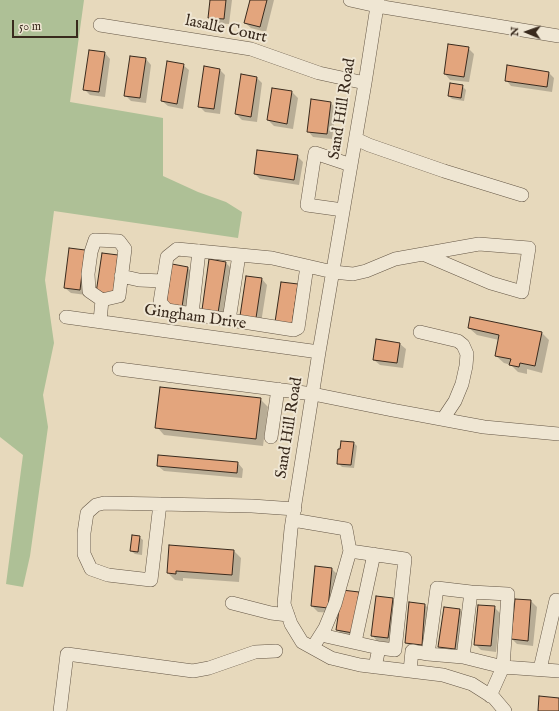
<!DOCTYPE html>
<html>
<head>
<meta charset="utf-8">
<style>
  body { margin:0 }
  #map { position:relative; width:559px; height:711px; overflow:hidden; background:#e7d9bc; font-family:"IM FELL English",serif }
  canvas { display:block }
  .north { position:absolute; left:507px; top:12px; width:40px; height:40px; -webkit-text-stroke:3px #efe6d3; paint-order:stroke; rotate:272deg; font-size:11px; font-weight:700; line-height:16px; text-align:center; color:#392a1d }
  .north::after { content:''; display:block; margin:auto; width:14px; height:18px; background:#392a1d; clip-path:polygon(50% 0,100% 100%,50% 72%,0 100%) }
  .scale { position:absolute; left:12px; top:20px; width:66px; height:18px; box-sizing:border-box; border:2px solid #392a1d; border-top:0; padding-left:5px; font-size:12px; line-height:14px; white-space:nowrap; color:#392a1d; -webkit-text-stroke:3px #efe6d3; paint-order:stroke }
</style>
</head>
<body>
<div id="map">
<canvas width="559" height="711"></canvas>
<div class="north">N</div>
<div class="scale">50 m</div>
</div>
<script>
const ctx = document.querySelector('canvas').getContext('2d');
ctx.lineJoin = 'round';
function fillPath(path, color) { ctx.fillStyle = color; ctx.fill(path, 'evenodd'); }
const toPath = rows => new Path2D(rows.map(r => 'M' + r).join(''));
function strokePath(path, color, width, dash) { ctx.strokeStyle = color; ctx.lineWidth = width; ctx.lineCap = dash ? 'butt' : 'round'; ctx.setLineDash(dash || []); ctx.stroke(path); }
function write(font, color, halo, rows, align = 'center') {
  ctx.font = font + ' "IM FELL English",serif'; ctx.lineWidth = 4; ctx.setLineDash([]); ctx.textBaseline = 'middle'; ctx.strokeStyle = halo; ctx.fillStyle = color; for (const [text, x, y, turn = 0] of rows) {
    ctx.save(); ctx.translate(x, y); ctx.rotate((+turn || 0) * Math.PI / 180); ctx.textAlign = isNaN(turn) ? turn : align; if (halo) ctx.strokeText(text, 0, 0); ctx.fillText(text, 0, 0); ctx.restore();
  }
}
fillPath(toPath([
  [0,0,84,0,70,102,163,118,163,176,198,192,226,202,242,212,238,238,54,211,45,280,54,343,43,395,48,427,30,556,23,587,6,584,23,455,0,437]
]), '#aec096');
fillPath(toPath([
  [211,0,232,0,229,24,214,23,209,17],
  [251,0,274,0,266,32,251,28,245,23],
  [468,48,474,54,469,82,450,80,445,74],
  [90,51,105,53,110,59,105,97,90,95,84,89],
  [146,59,151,65,146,103,131,101,125,95],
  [183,65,189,70,183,109,168,106,162,101],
  [220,70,225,75,220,114,205,112,199,106],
  [549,73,554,78,552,92,511,86,506,80],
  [257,78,262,83,257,122,242,120,236,114],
  [462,86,466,90,464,101,452,99,449,96],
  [273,89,292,92,298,98,293,129,274,126,268,120],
  [331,103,336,109,332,139,313,137,308,131],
  [297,156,303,162,299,185,260,179,255,174],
  [85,251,86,295,71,293,65,288],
  [225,262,231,268,224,318,209,315],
  [188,268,193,273,188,312,172,310],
  [262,279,267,285,261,323,246,321],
  [469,328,542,333,549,340,542,373,527,369,527,374,518,372,511,365,504,363,496,356,499,340,477,335],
  [377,341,400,344,406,349,403,368,380,365,374,360],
  [260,399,268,407,263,446,164,435,157,427],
  [354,443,357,446,354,468,342,467,338,463],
  [238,463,243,469,242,478,164,471,158,466],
  [139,537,143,540,142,555,135,554,131,551],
  [234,551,241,558,239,582,183,578,183,581,175,580,168,573],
  [332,569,337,574,333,613,318,612,312,606],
  [358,593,364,599,358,638,343,636,338,630],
  [392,599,398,604,393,643,377,641,372,635],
  [515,600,531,601,537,607,533,646,517,644,512,639],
  [425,605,430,610,427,650,412,648,406,643],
  [494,607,500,613,496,652,481,650,476,645],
  [445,608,460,610,465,615,460,654,445,652,439,647]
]), '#0003');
const building = toPath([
  [210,0,226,0,224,19,208,18,210,0],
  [250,0,267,0,260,27,244,23,250,0],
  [448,44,469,47,464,77,444,74,448,44],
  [89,50,105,52,99,92,83,90,89,50],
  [130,56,146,58,140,98,124,96,130,56],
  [167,61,184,64,177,104,161,101,167,61],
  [507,65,549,72,547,87,505,81,507,65],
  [204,66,220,69,214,109,198,107,204,66],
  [241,74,257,77,251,117,235,114,241,74],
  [450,83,463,85,461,98,448,96,450,83],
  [272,88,292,91,287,124,267,120,272,88],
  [311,99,331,102,327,134,307,132,311,99],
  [257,150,298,155,294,180,254,174,257,150],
  [69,248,85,250,80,290,64,288,69,248],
  [102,253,118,255,113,296,96,293,102,253],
  [209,259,226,262,218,313,202,310,209,259],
  [172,264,188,267,182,307,166,304,172,264],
  [246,276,262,278,256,318,240,316,246,276],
  [281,282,298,284,292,324,275,322,281,282],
  [470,317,542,332,535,366,520,363,519,367,509,365,511,359,495,356,499,335,468,328,470,317],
  [376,339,400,343,397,363,373,360,376,339],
  [160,387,261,398,256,439,155,428,160,387],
  [341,441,354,442,351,465,337,464,338,449,340,449,341,441],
  [158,455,238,462,237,473,157,466,158,455],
  [132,535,140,536,138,552,130,551,132,535],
  [169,545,234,550,232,575,176,571,176,574,167,573,169,545],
  [315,566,332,568,328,608,311,606,315,566],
  [342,590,359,592,353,633,336,630,342,590],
  [376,596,393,598,388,638,371,636,376,596],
  [515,599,531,600,528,641,511,639,515,599],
  [409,602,425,604,422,645,405,643,409,602],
  [478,605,495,606,491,646,474,645,478,605],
  [444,607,460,609,455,649,438,647,444,607],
  [539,696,559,698,559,711,538,711,539,696]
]);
fillPath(building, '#e3a57d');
strokePath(building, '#392a1d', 1);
const minor = toPath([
  [350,0,377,6,559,36],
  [378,0,365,83,319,352,291,529,284,604,291,624,302,642,331,658,360,665,443,675,472,684,494,698,505,711],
  [100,25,251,49,319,73,365,83],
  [356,139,369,145,444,171,522,195],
  [343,210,307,205,315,153,351,165],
  [307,266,298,328,294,330,167,310,160,302,167,257,177,249,272,258,307,266,333,272,353,274,366,271,395,259,423,254,491,283,522,292,529,248,479,244,423,254],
  [121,276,139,280,163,281],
  [192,314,199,251],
  [66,317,319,352],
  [229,320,239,255],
  [100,321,102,300,89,291,88,274,91,252,95,240,119,241,125,249,119,296,102,300],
  [420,332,458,341,463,345,467,354,466,366,462,384,455,401,443,419],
  [119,369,313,394,392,410,484,427,559,434],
  [271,437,278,389],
  [160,504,151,580,108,575,91,569,84,554,84,533,87,513,96,505,104,503,160,504,252,506,295,509],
  [293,520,346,529,350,551,405,559,395,650,379,648,375,667],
  [471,592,508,594,503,667,490,696],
  [232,603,271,613,288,615],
  [321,635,379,648],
  [355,642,374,554],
  [313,647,325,628,335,604,350,551],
  [463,657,503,667,559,671],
  [540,669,556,600],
  [410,671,412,651,428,654,437,588,471,592,463,657,428,654],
  [60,711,67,654,193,671,209,668,255,652,276,651]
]);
strokePath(minor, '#645645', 14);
strokePath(minor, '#efe6d3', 13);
write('16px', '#392a1d', '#efe6d3', [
  ["lasalle Court",226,30,12],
  ["Sand Hill Road",343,109,-81],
  ["Gingham Drive",195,318,8],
  ["Sand Hill Road",290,428,-81]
]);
</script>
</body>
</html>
